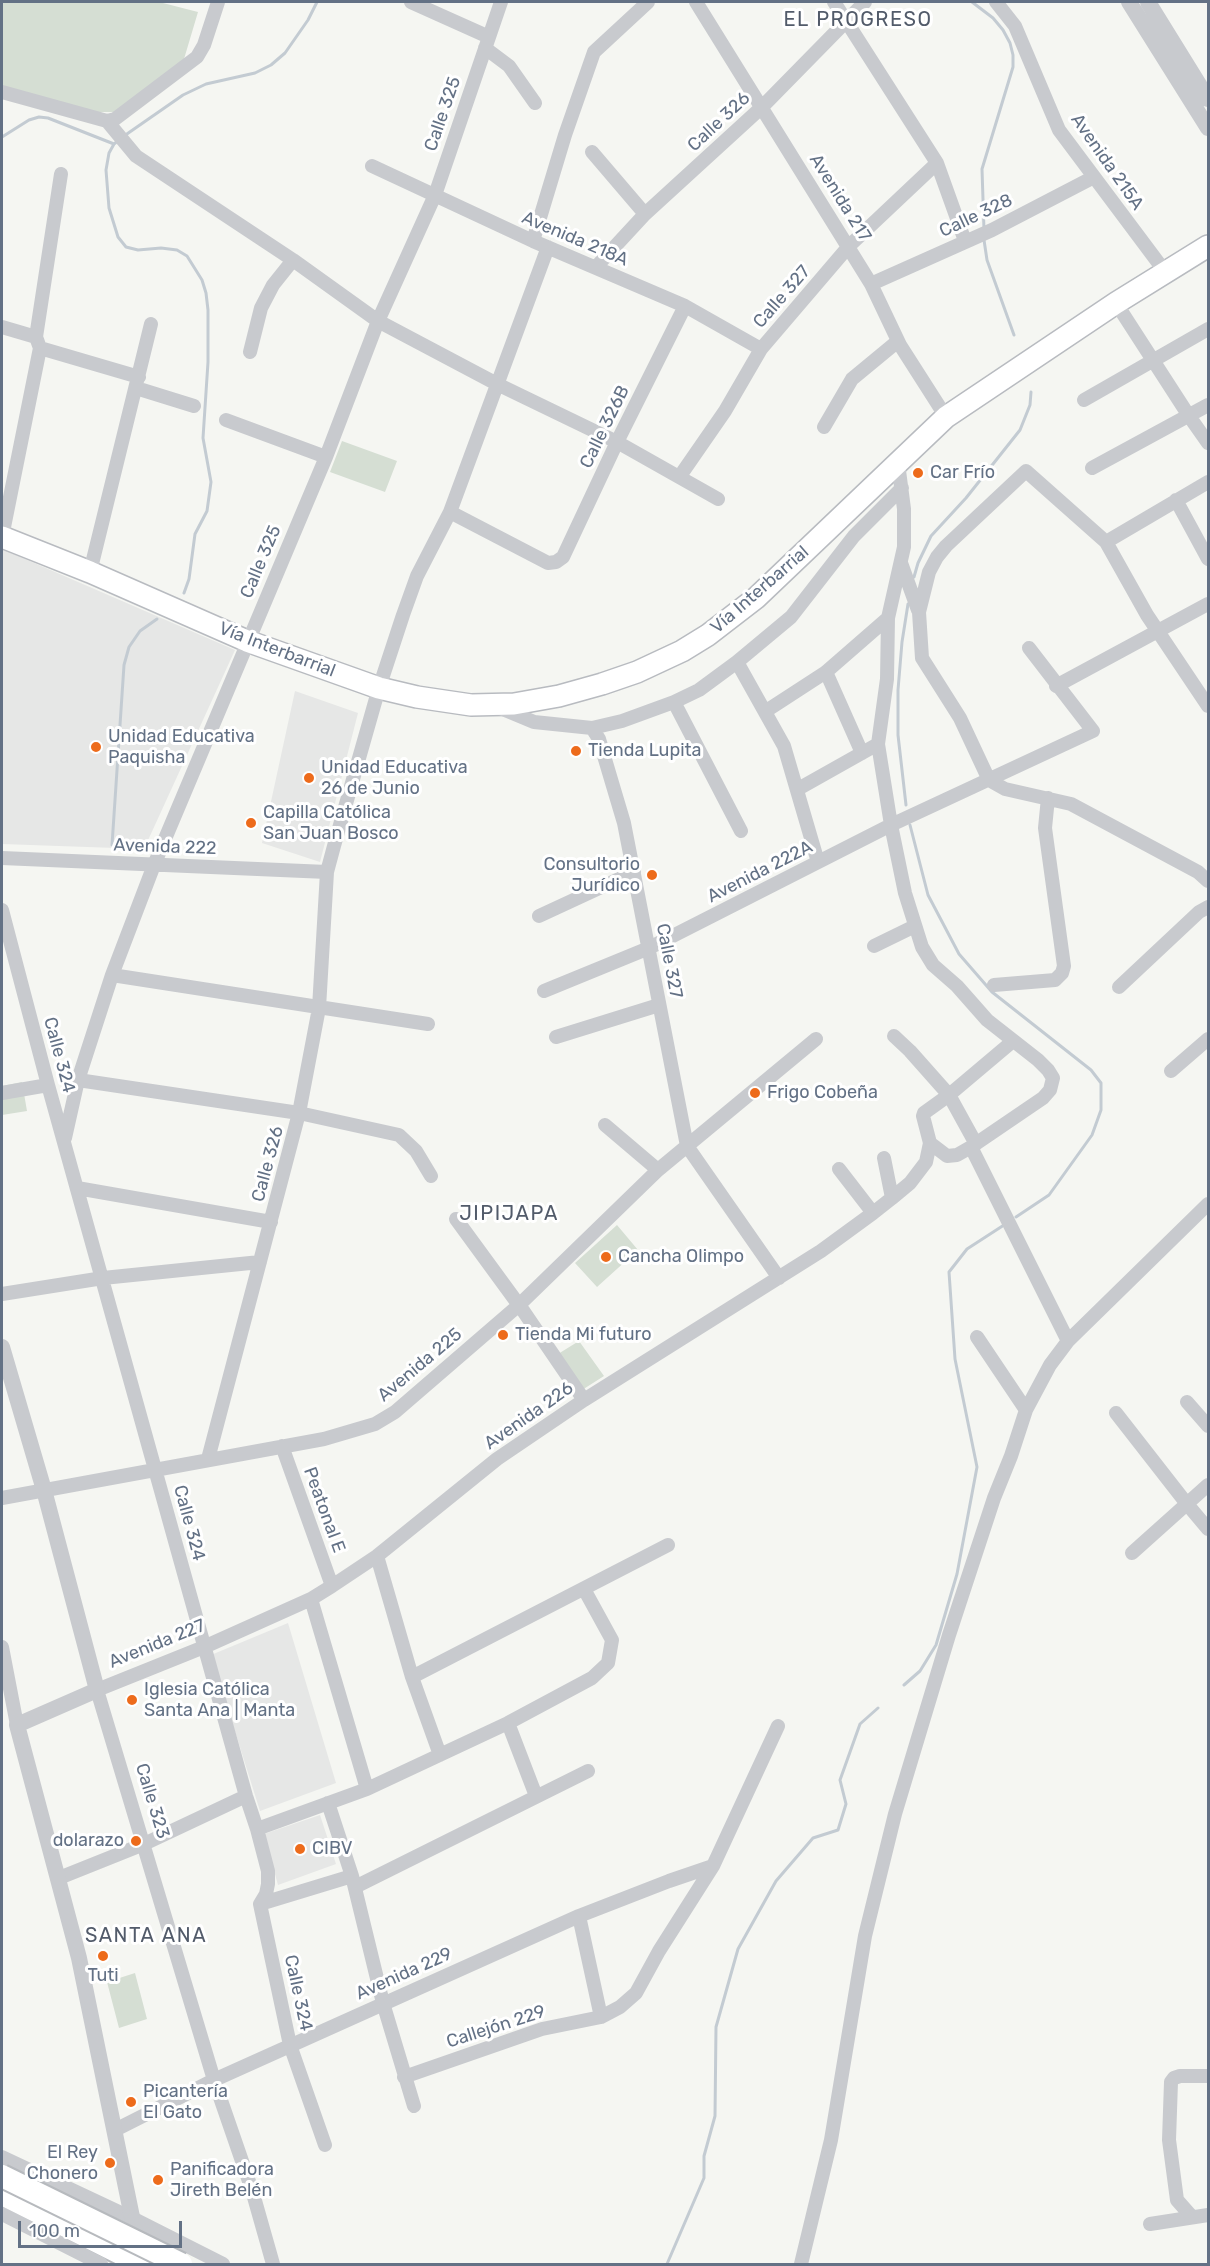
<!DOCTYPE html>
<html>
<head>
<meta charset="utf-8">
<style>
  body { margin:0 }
  #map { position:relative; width:1210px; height:2266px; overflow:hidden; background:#f5f6f2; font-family:Rubik,sans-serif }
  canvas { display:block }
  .frame { position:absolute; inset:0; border:3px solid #637185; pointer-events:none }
  .scale { position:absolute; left:18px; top:2221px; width:164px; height:27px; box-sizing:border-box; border:3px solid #637185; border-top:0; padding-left:8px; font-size:18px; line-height:21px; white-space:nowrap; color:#637185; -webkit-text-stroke:4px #fff; paint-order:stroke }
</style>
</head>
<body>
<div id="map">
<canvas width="1210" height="2266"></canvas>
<div class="frame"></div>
<div class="scale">100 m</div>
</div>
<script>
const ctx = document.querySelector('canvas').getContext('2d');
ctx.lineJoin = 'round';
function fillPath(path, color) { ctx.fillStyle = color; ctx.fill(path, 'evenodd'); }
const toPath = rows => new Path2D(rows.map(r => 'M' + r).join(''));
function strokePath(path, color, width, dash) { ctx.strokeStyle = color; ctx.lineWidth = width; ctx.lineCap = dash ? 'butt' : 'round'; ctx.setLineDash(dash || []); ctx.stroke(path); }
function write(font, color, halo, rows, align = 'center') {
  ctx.font = font + ' Rubik,sans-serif'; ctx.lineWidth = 6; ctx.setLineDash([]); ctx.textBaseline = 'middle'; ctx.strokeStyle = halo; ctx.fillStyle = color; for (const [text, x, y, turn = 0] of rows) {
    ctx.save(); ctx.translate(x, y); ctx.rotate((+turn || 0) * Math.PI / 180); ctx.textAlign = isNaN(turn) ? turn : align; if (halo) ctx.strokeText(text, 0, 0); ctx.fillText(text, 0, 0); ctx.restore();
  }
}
fillPath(toPath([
  [2,549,235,650,144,849,2,844],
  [295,691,358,713,320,862,262,843],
  [288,1623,336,1783,260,1811,211,1655],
  [320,1815,336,1864,278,1885,264,1834]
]), '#e6e7e6');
fillPath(toPath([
  [2,2,159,2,198,12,184,59,118,112,91,112,2,88],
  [342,441,397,461,385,492,330,472],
  [22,1082,27,1111,2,1115,2,1086],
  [617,1225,638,1250,597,1287,575,1263],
  [579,1341,604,1376,582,1390,558,1354],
  [135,1973,147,2019,119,2028,107,1982]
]), '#d5ded3');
strokePath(toPath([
  [972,2,993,18,1003,30,1010,43,1013,55,1013,67,982,169,984,230],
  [124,136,183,95,206,84,255,73,271,65,285,53,308,20,317,2],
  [2,137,29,120,39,117,48,118,114,144],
  [119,140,114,144,109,153,106,170,109,208,118,237,126,247,138,250,161,248,177,250,187,256,202,280,206,293,208,310,208,362,203,438,211,482,207,511,195,534,189,579,184,593],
  [984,240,987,260,1014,335],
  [914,577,918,563,931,536,966,498,1020,430,1030,405,1031,392],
  [906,805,898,735,898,690,902,642,908,604],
  [910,825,928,895,959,954,992,992,1091,1070,1101,1083,1101,1110,1092,1135,1049,1195,1016,1217],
  [112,845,124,665,129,647,140,631,157,619],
  [904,1685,920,1671,936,1645,957,1574,977,1467,955,1359,949,1272,967,1249,1004,1225],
  [667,2264,704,2178,704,2156,715,2116,716,2027,738,1949,776,1881,813,1838,838,1830,846,1804,840,1780,860,1724,878,1708]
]), '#c3cbd2', 3);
const primary = toPath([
  [2,537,90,572,247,641,379,688,417,697,471,705,514,704,559,696,602,684,637,672,682,651,708,635,756,598,946,417,1116,303,1208,246]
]);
const trunk = toPath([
  [2,2194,142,2264]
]);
strokePath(primary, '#b8bbc0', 24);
strokePath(trunk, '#b7babe', 26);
strokePath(toPath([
  [411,2,489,37],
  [696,2,871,284,900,345,946,417],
  [834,2,937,163,965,241],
  [996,2,1015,26,1059,130,1166,273],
  [485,48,509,66,535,103],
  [2,92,107,121,115,119,197,57,204,45,218,2],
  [107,121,136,156,293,260,378,321,497,384,617,442,718,499],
  [592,152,645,214],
  [372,166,533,241,685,306,761,349],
  [533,241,565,135,594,52,648,2],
  [596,267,645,214,762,107,865,2],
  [871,284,992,230,1094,177],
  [1116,303,1189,416,1208,443],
  [2,327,36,337],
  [40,348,139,377],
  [250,352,261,308,273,285,293,260],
  [136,388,194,406],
  [1084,400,1208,329],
  [226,420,326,457],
  [824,427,852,379,898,341],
  [898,463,904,509,904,547,888,618,887,679,878,744,891,825,905,893,922,947,933,965,957,986,987,1020,1038,1060,1048,1070,1053,1078,1050,1090,1043,1098,971,1147,1068,1341],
  [1092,468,1208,405],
  [680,476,725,411,761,349,849,246,937,163],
  [1176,500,1208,559],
  [450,512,548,563,556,562,563,557,617,442,685,306],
  [2,537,40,348,36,337,61,174],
  [1106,542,1208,482],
  [901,563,918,610],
  [90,572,151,324],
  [737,662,784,746,818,862],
  [826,672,862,753],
  [1056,686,1208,604],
  [674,702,741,831],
  [1208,706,1147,615,1106,542,1026,471,946,546,937,557,929,572,919,612,922,658,960,718,989,780,1005,789,1071,804,1198,872,1208,881],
  [498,707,534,722,592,728,599,739,624,823,687,1146,779,1278],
  [766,711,826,672,888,618],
  [592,728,622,721,674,702,699,690,737,662,791,617,854,536,902,488],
  [798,789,878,744],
  [2,858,327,872],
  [2,910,48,1085,246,1796,257,1829,268,1871,268,1884,266,1894,260,1904,290,2045,325,2145],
  [539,916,634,872],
  [874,946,915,926],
  [112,975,428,1024],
  [994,985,1055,980,1062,973,1064,966,1045,828,1048,798],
  [1119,987,1199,912,1208,907],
  [544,991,649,948,891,825,1093,731,1029,648],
  [894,1036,910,1051,949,1095,976,1144],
  [556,1037,659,1005],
  [1171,1071,1208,1039],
  [78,1080,299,1113,399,1135,416,1151,431,1176],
  [2,1093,48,1085],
  [605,1125,658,1170],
  [65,1138,78,1080,112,975,154,865,326,457,378,321,435,195,501,2],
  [930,1143,947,1156,957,1155,971,1147],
  [77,1188,271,1222],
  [892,1198,910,1183,926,1162,930,1143,923,1116,924,1113,949,1095,1013,1041],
  [873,1213,892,1198,884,1158],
  [456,1219,524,1312,584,1400],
  [2,1294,103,1278,260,1262],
  [977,1337,1026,1410],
  [1187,1402,1208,1426],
  [1116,1413,1187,1504,1208,1529],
  [282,1446,332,1586],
  [208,1459,299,1113,319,1008,327,872,334,846,379,688,403,615,417,576,450,512,548,247],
  [2,1498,324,1439,375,1424,395,1412,519,1305,658,1170,816,1039],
  [1132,1553,1208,1485],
  [377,1556,412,1677,440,1755],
  [311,1599,367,1789],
  [2,1647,17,1725],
  [412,1677,668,1545],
  [508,1723,536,1796],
  [328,1803,352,1876,383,2003,414,2106],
  [257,1829,367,1789,508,1723,592,1678,608,1663,612,1640,584,1589],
  [59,1878,144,1844,246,1796],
  [355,1887,588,1771],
  [260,1904,352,1876],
  [579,1916,601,2017],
  [404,2077,542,2029,601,2017,620,2007,636,1993,659,1951,713,1866,778,1726],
  [115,2130,214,2080,579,1916,669,1881,713,1866],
  [2,2157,134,2219,223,2264],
  [2,2214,101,2264],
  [1192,2217,1177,2200,1169,2140,1171,2082,1174,2078,1180,2076,1208,2076],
  [1150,2224,1208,2215],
  [273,2264,252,2190,214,2080,97,1690,204,1647,311,1599,332,1586,377,1556,497,1459,584,1400,821,1251,873,1213,839,1169],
  [801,2264,831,2140,865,1936,895,1814,949,1635,994,1498,1011,1456,1026,1410,1050,1365,1068,1341,1208,1204]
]), '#c8cace', 14);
strokePath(toPath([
  [1129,2,1208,128],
  [1148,2,1208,99],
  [2,1347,44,1490,97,1690,17,1725,79,1958,139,2251]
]), '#c8cace', 16);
strokePath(primary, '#fff', 21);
strokePath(trunk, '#fff', 22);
const trunkBridge = toPath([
  [2,2176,181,2264]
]);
strokePath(trunkBridge, '#b7babe', 26, []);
strokePath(trunkBridge, '#fff', 22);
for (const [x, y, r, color] of [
  [918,473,6,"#ed6b1b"],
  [96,747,6,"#ed6b1b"],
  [576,751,6,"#ed6b1b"],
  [309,778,6,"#ed6b1b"],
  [251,823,6,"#ed6b1b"],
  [652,875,6,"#ed6b1b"],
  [755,1093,6,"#ed6b1b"],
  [606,1257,6,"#ed6b1b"],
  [503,1335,6,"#ed6b1b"],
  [132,1700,6,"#ed6b1b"],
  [136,1841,6,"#ed6b1b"],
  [300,1849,6,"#ed6b1b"],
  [103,1956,6,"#ed6b1b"],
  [131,2102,6,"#ed6b1b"],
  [110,2163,6,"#ed6b1b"],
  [158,2180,6,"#ed6b1b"]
]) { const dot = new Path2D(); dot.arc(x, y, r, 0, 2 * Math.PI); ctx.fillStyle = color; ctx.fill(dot); strokePath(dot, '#fff', 2); }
write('18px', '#637185', '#fff', [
  ["Calle 325",443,114,-71],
  ["Calle 326",719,122,-43],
  ["Avenida 215A",1107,162,55],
  ["Avenida 217",840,198,58],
  ["Calle 328",976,216,-25],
  ["Avenida 218A",575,239,23],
  ["Calle 327",782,297,-49],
  ["Calle 326B",605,427,-64],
  ["Calle 325",261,562,-67],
  ["Vía Interbarrial",760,590,-41],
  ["Vía Interbarrial",277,650,21],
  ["Avenida 222",165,847,2],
  ["Avenida 222A",760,872,-27],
  ["Calle 327",669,961,79],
  ["Calle 324",59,1055,75],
  ["Calle 326",268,1164,-75],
  ["Avenida 225",420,1365,-40],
  ["Avenida 226",529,1416,-35],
  ["Peatonal E",324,1510,70],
  ["Calle 324",189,1523,75],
  ["Avenida 227",157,1644,-22],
  ["Calle 323",152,1801,73],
  ["Avenida 229",404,1974,-24],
  ["Calle 324",298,1993,78],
  ["Callejón 229",496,2027,-18]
]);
write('18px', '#637185', '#fff', [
  ["Car Frío",930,473],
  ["Unidad Educativa",108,737],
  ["Paquisha",108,758],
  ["Tienda Lupita",588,751],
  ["Unidad Educativa",321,768],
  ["26 de Junio",321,789],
  ["Capilla Católica",263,813],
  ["San Juan Bosco",263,834],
  ["Consultorio",640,865,"right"],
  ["Jurídico",640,886,"right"],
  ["Frigo Cobeña",767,1093],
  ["Cancha Olimpo",618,1257],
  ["Tienda Mi futuro",515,1335],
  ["Iglesia Católica",144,1690],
  ["Santa Ana | Manta",144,1711],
  ["dolarazo",124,1841,"right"],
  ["CIBV",312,1849],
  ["Tuti",103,1976,"center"],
  ["Picantería",143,2092],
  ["El Gato",143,2113],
  ["El Rey",98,2153,"right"],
  ["Chonero",98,2174,"right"],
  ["Panificadora",170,2170],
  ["Jireth Belén",170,2191]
], 'left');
ctx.letterSpacing = '1.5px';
write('20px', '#525b6a', '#fff', [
  ["EL PROGRESO",858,20],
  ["JIPIJAPA",509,1214],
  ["SANTA ANA",146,1936]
]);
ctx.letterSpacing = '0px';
</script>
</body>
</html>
